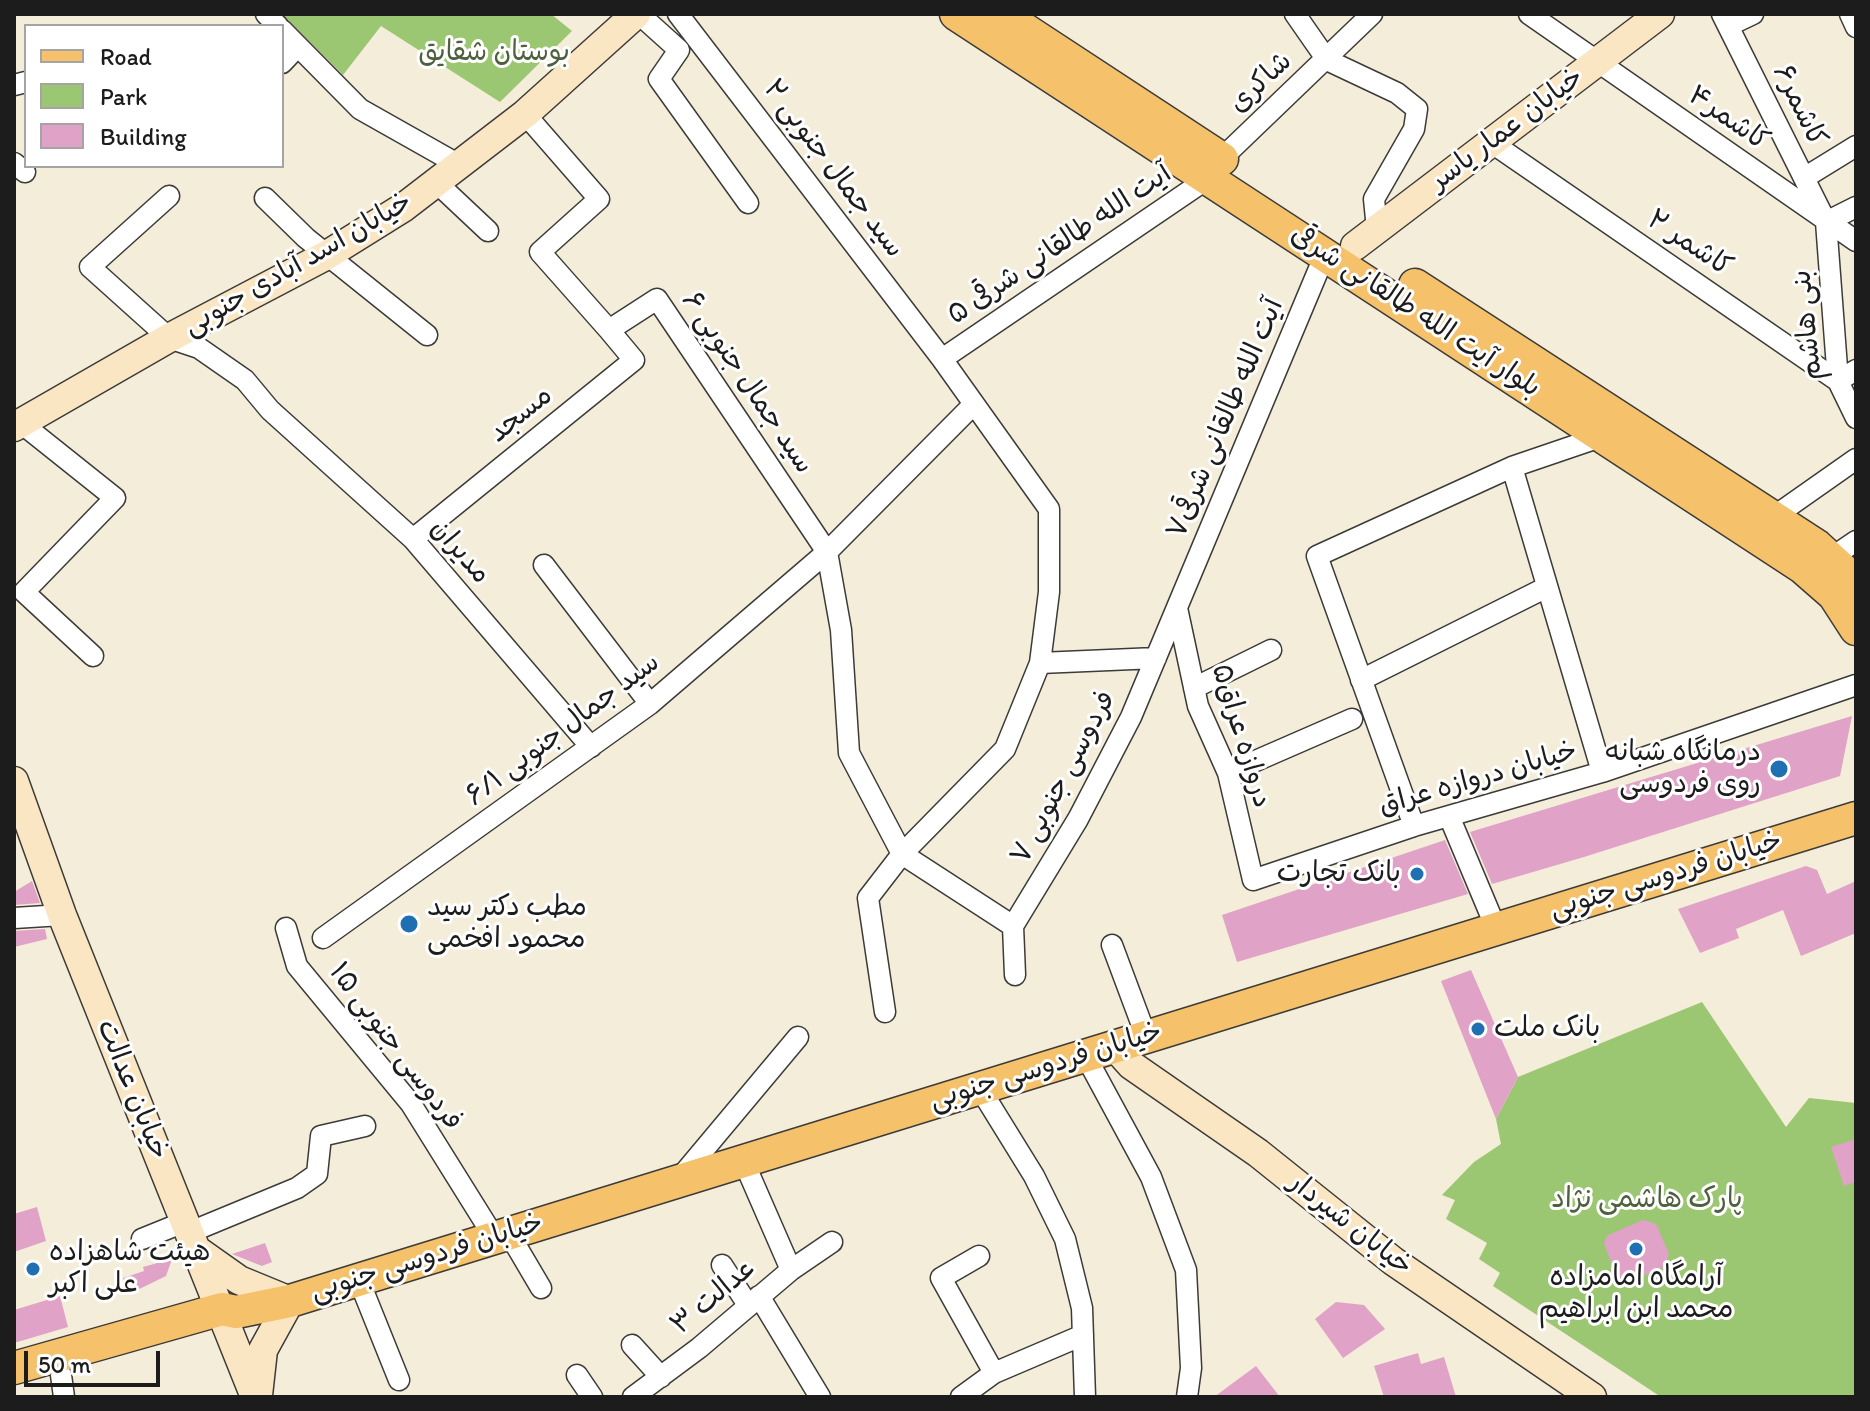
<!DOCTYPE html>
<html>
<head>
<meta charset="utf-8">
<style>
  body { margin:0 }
  #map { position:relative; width:1870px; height:1411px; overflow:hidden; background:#f3edd9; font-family:Itim,sans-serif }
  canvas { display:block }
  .frame { position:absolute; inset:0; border:16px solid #1c1c1c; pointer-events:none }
  .legend { position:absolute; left:24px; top:24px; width:260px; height:144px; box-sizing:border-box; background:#fff; border:2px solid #a4a4a4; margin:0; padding:10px 14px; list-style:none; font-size:24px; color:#1c1c1c }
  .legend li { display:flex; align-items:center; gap:16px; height:40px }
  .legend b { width:40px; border:2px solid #a4a4a4 }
  .scale { position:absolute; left:24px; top:1351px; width:136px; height:36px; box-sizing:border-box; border:4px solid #1c1c1c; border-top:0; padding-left:10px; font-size:24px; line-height:28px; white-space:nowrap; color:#1c1c1c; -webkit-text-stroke:6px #fff; paint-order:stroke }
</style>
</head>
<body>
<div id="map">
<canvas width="1870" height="1411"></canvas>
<div class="frame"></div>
<ul class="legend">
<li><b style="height:10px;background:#f5c16b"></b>Road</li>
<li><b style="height:22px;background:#9bc672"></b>Park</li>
<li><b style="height:22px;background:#e1a2c7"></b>Building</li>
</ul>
<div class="scale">50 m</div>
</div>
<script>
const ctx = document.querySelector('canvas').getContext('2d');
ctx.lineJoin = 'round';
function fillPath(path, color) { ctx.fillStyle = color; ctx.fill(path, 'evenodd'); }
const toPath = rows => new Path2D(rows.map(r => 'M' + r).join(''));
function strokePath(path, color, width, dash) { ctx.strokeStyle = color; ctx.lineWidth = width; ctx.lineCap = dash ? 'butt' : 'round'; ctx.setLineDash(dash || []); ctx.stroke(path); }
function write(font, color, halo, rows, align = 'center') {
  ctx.font = font + ' Itim,"Playpen Sans Arabic",sans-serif'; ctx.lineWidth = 6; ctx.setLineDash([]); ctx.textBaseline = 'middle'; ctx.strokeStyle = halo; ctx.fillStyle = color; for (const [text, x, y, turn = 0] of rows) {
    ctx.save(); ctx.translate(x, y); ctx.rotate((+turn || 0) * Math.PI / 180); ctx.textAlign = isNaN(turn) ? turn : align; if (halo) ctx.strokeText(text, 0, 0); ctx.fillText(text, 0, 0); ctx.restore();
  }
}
fillPath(toPath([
  [282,14,551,14,572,31,500,102,381,26,343,75],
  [1702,1002,1786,1127,1809,1098,1856,1103,1856,1397,1661,1397,1493,1286,1500,1273,1479,1259,1487,1243,1446,1219,1455,1200,1442,1195,1474,1162,1501,1144,1496,1119,1518,1077]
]), '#9bc672');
fillPath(toPath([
  [1852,716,1840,776,1584,857,1492,884,1470,832],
  [1445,840,1468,894,1237,962,1222,915],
  [1806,866,1817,870,1827,894,1856,881,1856,933,1801,956,1783,910,1736,929,1739,938,1700,953,1678,909],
  [32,881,40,903,14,905,14,892],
  [45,929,47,939,14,947,14,931],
  [1471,970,1518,1077,1496,1119,1441,981],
  [1856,1139,1856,1182,1844,1186,1831,1147],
  [37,1207,46,1241,14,1252,14,1214],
  [1643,1220,1656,1224,1669,1254,1664,1267,1628,1282,1616,1276,1604,1243,1608,1235],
  [265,1243,272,1262,262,1266,232,1254],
  [172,1259,166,1276,127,1295,123,1278,144,1271,143,1267],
  [60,1296,68,1327,14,1343,14,1310],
  [1336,1302,1364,1305,1385,1329,1343,1358,1315,1319],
  [1418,1353,1421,1364,1444,1357,1456,1397,1384,1397,1374,1366],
  [1256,1366,1280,1397,1214,1397]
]), '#e1a2c7');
const street = toPath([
  [266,14,278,26],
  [639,14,679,50,659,79,748,203],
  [678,14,942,359,1049,509,1049,592,1040,663,1005,749,902,854,868,898,885,1012],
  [1295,14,1327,60,1397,93,1417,109,1414,129,1374,199,1377,229],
  [1529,14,1856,241],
  [1722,14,1826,222,1838,381,1856,418],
  [1850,14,1856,27],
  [1728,26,1753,14],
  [282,30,360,109,461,166],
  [282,63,298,46],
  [14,85,26,82],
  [525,114,599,199,540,252,609,330,657,299,827,552,841,630,849,753,902,854,1013,926],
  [1492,143,1838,381,1856,370],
  [1221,159,1372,14],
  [14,163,25,172],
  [1804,178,1856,146],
  [438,184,488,231],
  [169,196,90,267,169,338,199,348,245,380,270,410,413,539,591,747],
  [265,198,306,238,427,335],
  [1826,222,1856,207],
  [942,359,1210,177],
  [21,423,115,498,24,592,93,656],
  [1512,467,1602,772],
  [1772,518,1856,459],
  [413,539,634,360,609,330],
  [1831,558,1856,541],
  [544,565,650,704],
  [1177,608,1198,706,1228,773,1253,880,1414,826,1602,772,1856,685],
  [1040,663,1156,658],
  [1361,680,1547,587],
  [1194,688,1271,650],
  [1228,773,1352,719],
  [1449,816,1496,928],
  [1414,826,1317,556,1512,467,1603,436],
  [14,918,62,915],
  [286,928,297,966,411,1104,494,1237],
  [323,938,650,704,827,552,974,404],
  [1112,945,1146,1036],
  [1015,975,1013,926,1078,819,1131,717,1326,252],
  [1085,1055,1151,1177,1186,1270,1191,1368,1187,1397],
  [979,1087,1034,1176,1065,1239,1082,1308,1085,1397],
  [743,1160,791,1270],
  [680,1178,798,1037],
  [508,1232,541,1288],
  [188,1233,297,1188,317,1174,321,1136,365,1126],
  [142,1239,184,1222],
  [979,1256,941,1278,994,1373],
  [722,1265,748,1305],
  [358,1278,399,1380],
  [759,1296,820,1397],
  [632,1345,661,1377],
  [61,1375,64,1397],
  [577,1375,592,1397],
  [633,1397,699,1348,791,1270,832,1242],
  [961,1397,994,1373,1083,1335]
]);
const secondary = toPath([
  [1355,246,1660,14],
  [14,427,169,338,327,255,404,207,525,114,636,14],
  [14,781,62,915,255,1397],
  [1114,1046,1131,1065,1258,1153,1393,1261,1592,1397],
  [198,1251,239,1280,290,1301,263,1350,258,1395]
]);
const primary = toPath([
  [956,14,1802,567,1834,595,1856,629],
  [1001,14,1222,159],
  [1415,285,1817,546,1856,582],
  [14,1368,222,1309,236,1312,290,1301,1856,818]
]);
strokePath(street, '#3c3b38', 23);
strokePath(secondary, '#3c3b38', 31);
strokePath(primary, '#3c3b38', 35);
strokePath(street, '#fff', 20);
strokePath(secondary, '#fbe6c4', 28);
strokePath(primary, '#f5c16b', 32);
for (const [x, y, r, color] of [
  [1779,769,10,"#1f6fb2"],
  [1417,874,8,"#1f6fb2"],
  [409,924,10,"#1f6fb2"],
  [1478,1029,8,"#1f6fb2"],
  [1636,1249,8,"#1f6fb2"],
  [33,1269,8,"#1f6fb2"]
]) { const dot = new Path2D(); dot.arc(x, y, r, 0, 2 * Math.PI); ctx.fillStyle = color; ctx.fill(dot); strokePath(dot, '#fff', 3); }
write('28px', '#4f603e', '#fff', [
  ["بوستان شقایق",494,53],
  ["پارک هاشمی نژاد",1647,1200]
]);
write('28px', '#1c1c1c', '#fff', [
  ["شاکری",1261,83,-43],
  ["کاشمر۶",1799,106,64],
  ["کاشمر۴",1728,119,35],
  ["خیابان عمار یاسر",1507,130,-37],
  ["سید جمال جنوبی ۲",833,169,53],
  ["کاشمر ۲",1689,244,34],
  ["آیت الله طالقانی شرقی ۵",1060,245,-34],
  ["خیابان اسد آبادی جنوبی",298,265,-30],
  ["بلوار آیت الله طالقانی شرقی",1415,312,33],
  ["بنی هاشم",1808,325,-96],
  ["سید جمال جنوبی ۶",747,383,56],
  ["مسجد",521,415,-39],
  ["آیت الله طالقانی شرقی۷",1226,419,-67],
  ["مدیران",460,552,49],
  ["سید جمال جنوبی ۶/۱",563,730,-37],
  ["دروازه عراق۵",1241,736,73],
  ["فردوسی جنوبی ۷",1064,778,-62],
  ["خیابان دروازه عراق",1478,779,-16],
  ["خیابان فردوسی جنوبی",1666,876,-17],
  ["فردوسی جنوبی ۱۵",395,1047,53],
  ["خیابان فردوسی جنوبی",1046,1067,-17],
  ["خیابان عدالت",132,1090,68],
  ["خیابان شیردار",1350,1225,38],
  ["خیابان فردوسی جنوبی",427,1258,-17],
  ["عدالت ۳",714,1297,-40]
]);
write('28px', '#1c1c1c', '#fff', [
  ["درمانگاه شبانه",1761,753,"right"],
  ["روی فردوسی",1761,785,"right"],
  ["بانک تجارت",1401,874,"right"],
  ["مطب دکتر سید",427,908],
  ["محمود افخمی",427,940],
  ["بانک ملت",1494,1029],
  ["هیئت شاهزاده",49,1253],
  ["علی اکبر",49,1285],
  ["آرامگاه امامزاده",1636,1278,"center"],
  ["محمد ابن ابراهیم",1636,1310,"center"]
], 'left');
</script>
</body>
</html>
